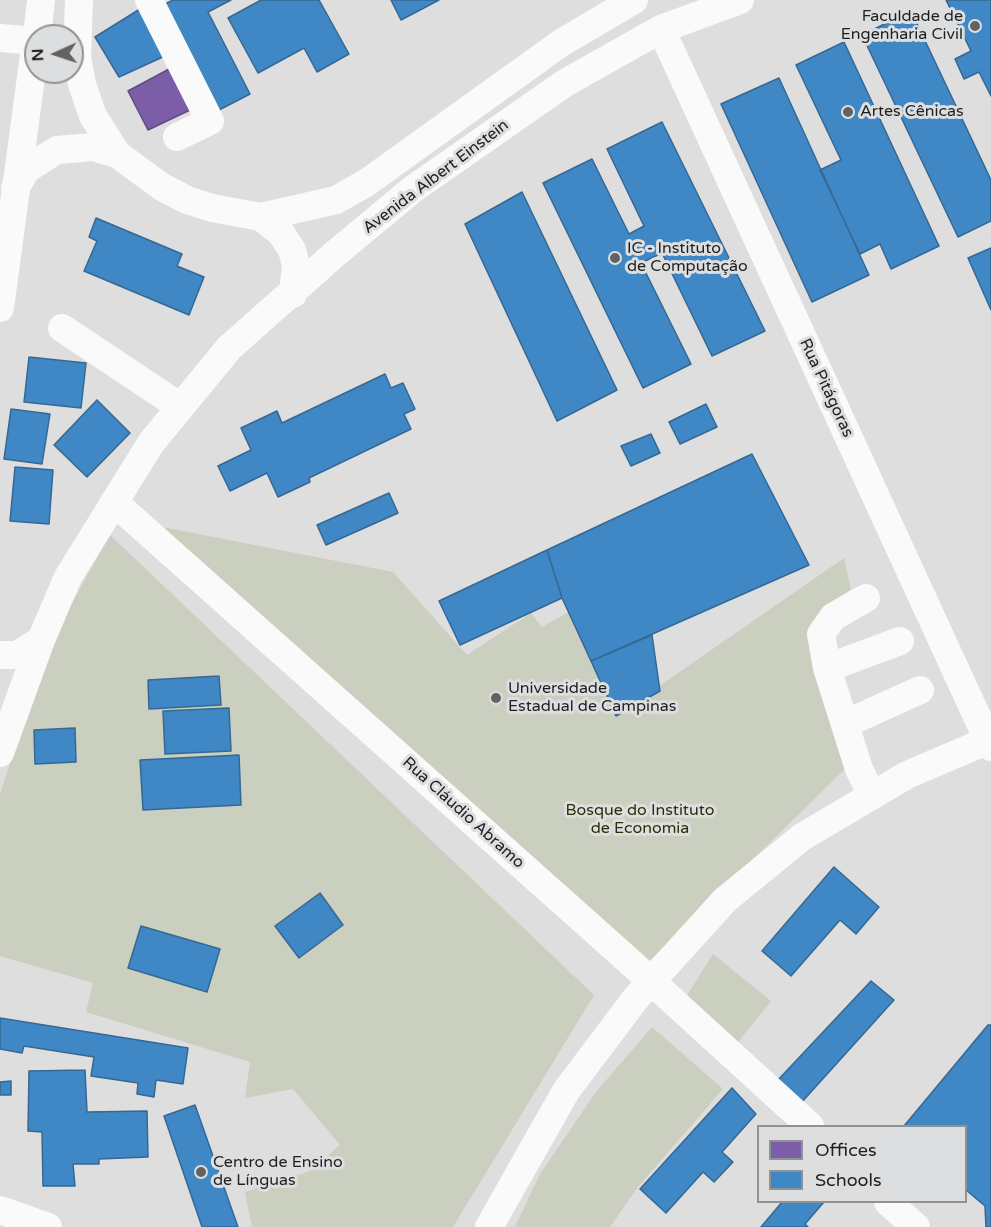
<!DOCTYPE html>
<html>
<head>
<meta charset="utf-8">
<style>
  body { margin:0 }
  #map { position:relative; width:991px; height:1227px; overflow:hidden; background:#dededf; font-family:"Varela Round",sans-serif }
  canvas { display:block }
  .legend { position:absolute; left:757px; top:1125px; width:210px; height:78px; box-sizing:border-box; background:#dddee0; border:2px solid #919293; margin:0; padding:8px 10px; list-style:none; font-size:18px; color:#1f1f1f }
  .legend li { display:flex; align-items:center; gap:12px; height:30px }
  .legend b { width:30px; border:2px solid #919293 }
  .north { position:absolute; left:24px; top:24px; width:60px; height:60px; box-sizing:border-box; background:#dddee0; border:2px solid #919293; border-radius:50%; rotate:267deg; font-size:16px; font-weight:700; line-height:24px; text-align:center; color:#1f1f1f }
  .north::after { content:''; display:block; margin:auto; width:21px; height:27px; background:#626262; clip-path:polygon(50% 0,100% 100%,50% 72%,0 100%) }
</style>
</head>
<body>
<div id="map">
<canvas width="991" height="1227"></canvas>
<ul class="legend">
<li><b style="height:16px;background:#7b5ea7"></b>Offices</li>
<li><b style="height:16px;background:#3f88c5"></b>Schools</li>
</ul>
<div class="north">N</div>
</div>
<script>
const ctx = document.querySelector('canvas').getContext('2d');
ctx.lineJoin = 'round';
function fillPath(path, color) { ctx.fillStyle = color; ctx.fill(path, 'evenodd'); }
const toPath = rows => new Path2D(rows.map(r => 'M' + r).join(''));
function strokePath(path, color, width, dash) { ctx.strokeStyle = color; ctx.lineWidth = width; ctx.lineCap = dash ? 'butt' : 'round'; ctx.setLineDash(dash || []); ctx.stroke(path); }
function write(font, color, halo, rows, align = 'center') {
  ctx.font = font + ' "Varela Round",sans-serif'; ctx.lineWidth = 6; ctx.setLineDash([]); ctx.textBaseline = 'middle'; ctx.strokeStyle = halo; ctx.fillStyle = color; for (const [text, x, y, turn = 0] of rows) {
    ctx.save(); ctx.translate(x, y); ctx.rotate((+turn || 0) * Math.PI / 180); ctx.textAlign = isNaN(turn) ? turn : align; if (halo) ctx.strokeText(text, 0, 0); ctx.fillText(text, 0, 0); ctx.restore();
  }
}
fillPath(toPath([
  [147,524,393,572,467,655,531,613,542,627,569,612,616,716,844,558,851,589,826,610,848,766,643,967],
  [110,535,594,995,453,1227,252,1227,245,1192,310,1171,340,1145,293,1089,245,1098,250,1062,86,1012,93,983,0,956,0,794,52,638],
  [713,954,771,1001,734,1047,684,1000],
  [652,1027,723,1089,638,1187,610,1227,515,1227,540,1174,596,1092]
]), '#cacfbf');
const offices = toPath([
  [171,68,190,110,148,130,128,91,171,68]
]);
fillPath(offices, '#7b5ea7');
strokePath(offices, '#5f4b7e', 1.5);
const schools = toPath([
  [173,0,231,0,208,12,250,94,219,110,165,4,173,0],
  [261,0,319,0,349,54,317,72,304,48,258,73,228,18,261,0],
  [391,0,439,0,401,20,391,0],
  [946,0,991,0,991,96,979,72,964,79,955,59,971,51,946,0],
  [140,9,165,56,119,77,95,37,140,9],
  [911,11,991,180,991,221,958,237,862,35,911,11],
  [844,42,939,246,891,269,880,244,860,254,820,170,841,160,796,65,844,42],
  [779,78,869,275,812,302,721,104,779,78],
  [662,122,765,331,712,356,662,253,641,263,691,364,643,388,543,183,592,159,629,234,644,226,607,149,662,122],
  [522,192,617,390,557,421,465,224,522,192],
  [96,218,182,254,177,266,204,277,189,315,84,271,97,241,89,237,96,218],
  [991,248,991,310,968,258,991,248],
  [29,357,86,363,81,408,24,402,29,357],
  [385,374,391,388,403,383,415,409,404,414,411,429,309,478,310,482,278,497,267,473,230,491,218,466,251,450,241,428,277,411,282,423,385,374],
  [97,400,130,433,87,477,54,445,97,400],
  [706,404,717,427,680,444,669,422,706,404],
  [11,409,50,414,42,464,4,459,11,409],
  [651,434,660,453,631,466,621,446,651,434],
  [752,454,809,565,591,661,562,598,547,550,752,454],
  [15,467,53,470,49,524,10,521,15,467],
  [389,493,398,513,326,545,317,525,389,493],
  [547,550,562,598,460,645,439,601,547,550],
  [652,635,660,691,616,716,591,661,652,635],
  [219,676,221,705,149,709,148,680,219,676],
  [229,708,231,751,165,754,163,711,229,708],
  [75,728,76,762,35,764,34,730,75,728],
  [239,755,241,805,143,810,140,760,239,755],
  [834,867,879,907,856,934,840,920,791,976,762,951,834,867],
  [320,893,343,925,299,958,275,926,320,893],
  [141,926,220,949,207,992,128,968,141,926],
  [871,981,894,1000,801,1103,777,1081,871,981],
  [0,1018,188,1048,183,1084,156,1080,154,1097,137,1094,138,1083,91,1076,94,1057,24,1046,22,1053,0,1049,0,1018],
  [988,1025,991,1025,991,1227,986,1227,985,1206,966,1190,966,1126,904,1126,988,1025],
  [85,1070,87,1112,147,1111,148,1157,99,1159,99,1164,73,1164,75,1186,43,1186,42,1132,28,1131,29,1071,85,1070],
  [11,1081,11,1095,0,1095,0,1082,11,1081],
  [732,1088,756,1114,722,1152,733,1162,714,1182,703,1172,666,1213,640,1189,732,1088],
  [195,1105,238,1227,202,1227,164,1116,195,1105],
  [782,1202,824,1202,805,1224,808,1227,761,1227,782,1202]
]);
fillPath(schools, '#3f88c5');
strokePath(schools, '#356893', 1.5);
strokePath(toPath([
  [79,0,77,58,82,84,93,116,117,154,162,187,187,200,212,208,261,217,336,200,366,183,561,43,634,0],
  [149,0,210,121,177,137],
  [661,29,991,747],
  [37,36,41,0],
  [0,38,36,41],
  [15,188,27,169,57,150,93,147,117,154],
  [261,217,281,233,292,250,296,265,293,294],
  [0,308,36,40],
  [62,328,179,406],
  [114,502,629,961,810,1126],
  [866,598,833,617,821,634,827,668,859,769,872,796],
  [0,655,17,655,41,640],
  [827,668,900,641],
  [845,724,920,690],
  [0,753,41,640,68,577,151,443,229,348,336,253,413,189,565,83,661,29,740,0],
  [888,1202,916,1227],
  [0,1210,48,1227],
  [489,1227,566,1091,636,998,725,900,802,837,907,775,991,739]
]), '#fafafa', 28);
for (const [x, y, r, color] of [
  [975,26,6,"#626262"],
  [848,112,6,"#626262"],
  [615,258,6,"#626262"],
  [496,698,6,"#626262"],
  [201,1172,6,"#626262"]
]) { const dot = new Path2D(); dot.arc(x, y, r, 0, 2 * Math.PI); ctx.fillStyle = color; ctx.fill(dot); strokePath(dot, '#dddee0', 2); }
write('16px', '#1f1f1f', '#dddee0', [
  ["Faculdade de",963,17,"right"],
  ["Engenharia Civil",963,35,"right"],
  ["Artes Cênicas",860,112],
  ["IC - Instituto",627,249],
  ["de Computação",627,267],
  ["Universidade",508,689],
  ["Estadual de Campinas",508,707],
  ["Centro de Ensino",213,1163],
  ["de Línguas",213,1181]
], 'left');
write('16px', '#1f1f1f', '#dddee0', [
  ["Avenida Albert Einstein",436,177,-37],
  ["Rua Pitágoras",826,388,65],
  ["Rua Cláudio Abramo",463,813,42]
]);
write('16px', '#2a3105', '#dddee0', [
  ["Bosque do Instituto",640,811],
  ["de Economia",640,829]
]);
</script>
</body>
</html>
